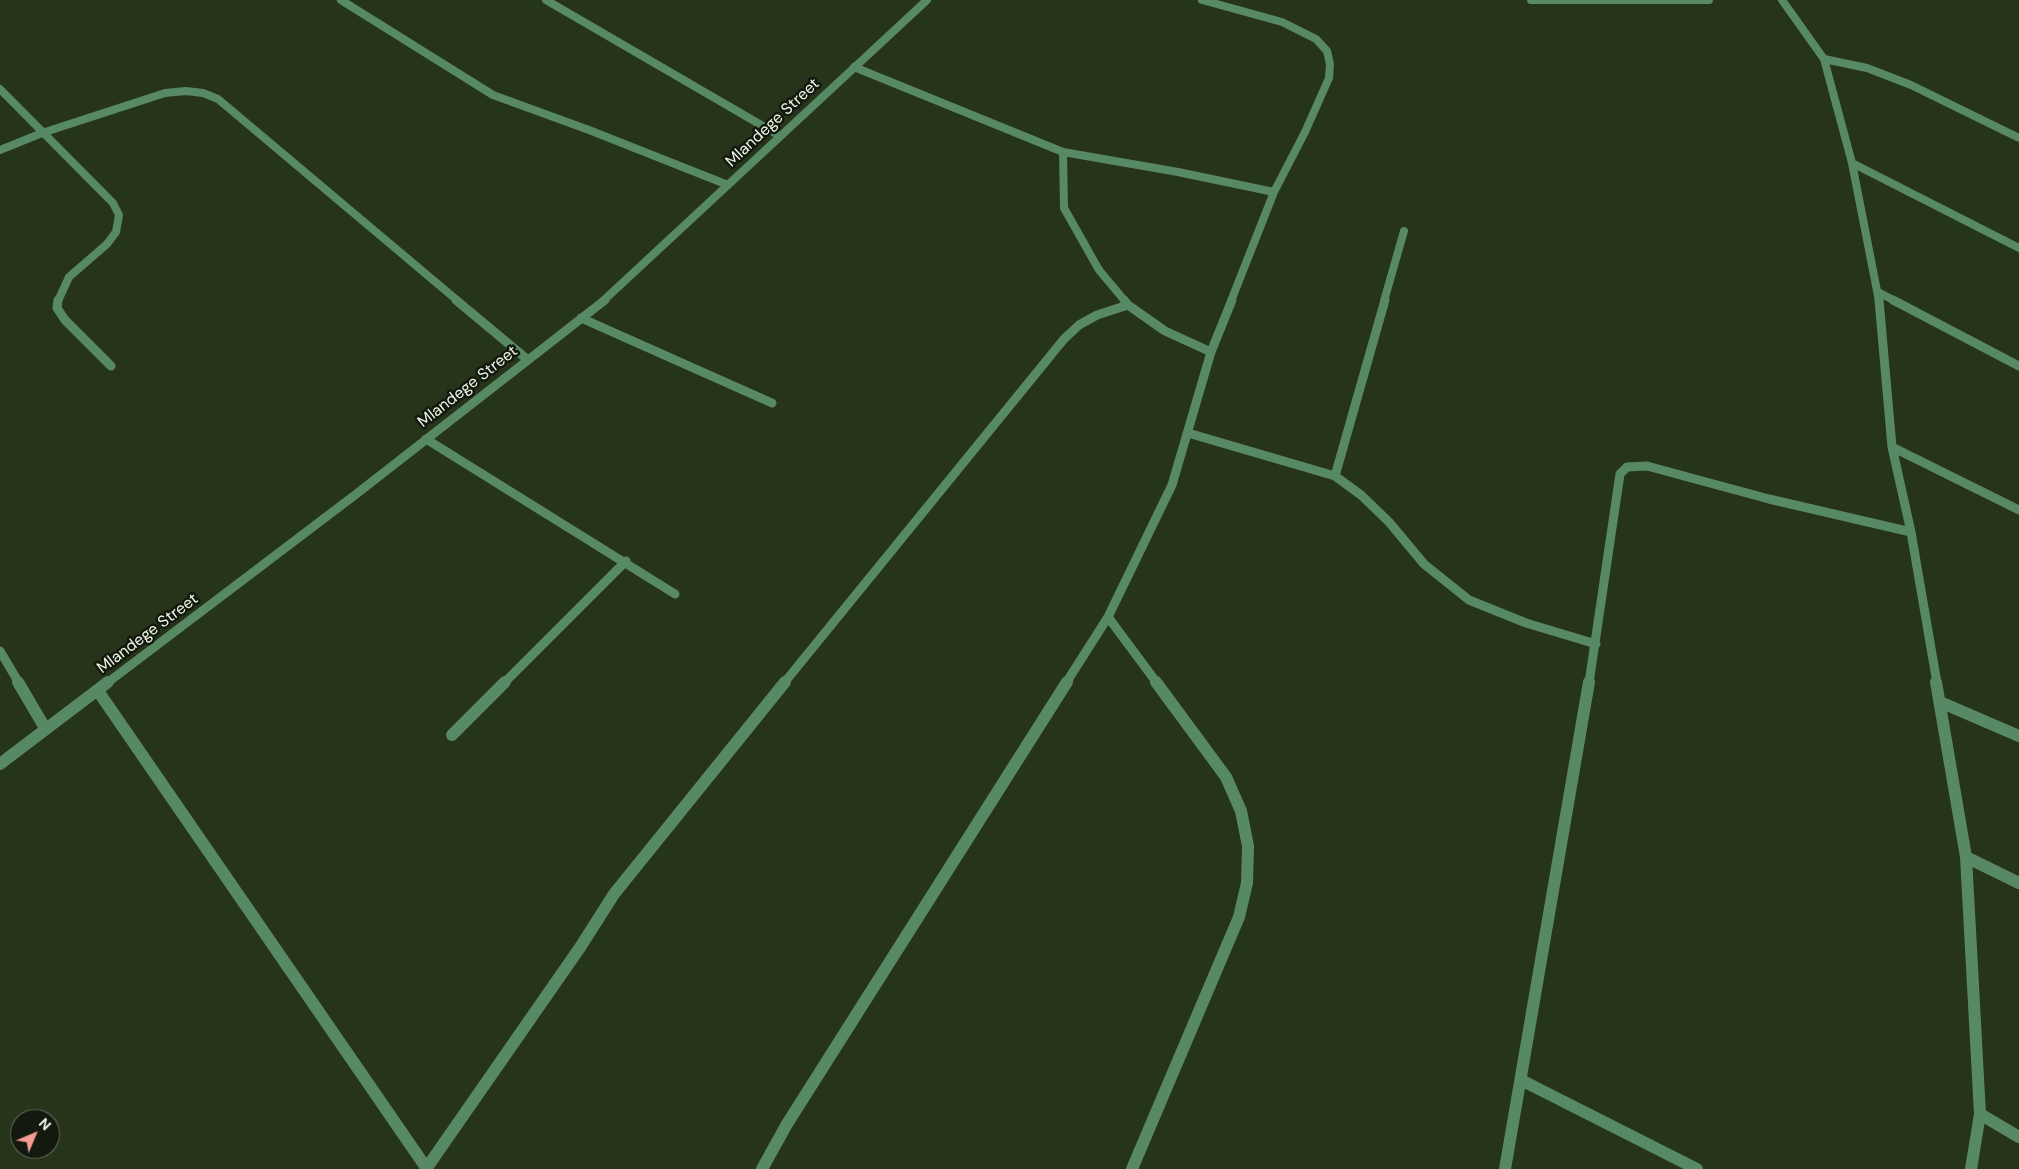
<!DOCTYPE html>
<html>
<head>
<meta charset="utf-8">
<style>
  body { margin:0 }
  #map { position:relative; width:2019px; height:1169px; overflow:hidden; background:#26341a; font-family:"DM Sans",sans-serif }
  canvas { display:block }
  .north { position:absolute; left:10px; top:1109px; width:50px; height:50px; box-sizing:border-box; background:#13190e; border:1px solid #6b7265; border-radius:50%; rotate:45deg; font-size:14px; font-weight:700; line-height:20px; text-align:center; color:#eff8e8 }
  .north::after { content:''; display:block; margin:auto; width:18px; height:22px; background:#f59c91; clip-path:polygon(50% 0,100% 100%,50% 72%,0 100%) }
</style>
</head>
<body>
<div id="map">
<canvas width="2019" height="1169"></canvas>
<div class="north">N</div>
</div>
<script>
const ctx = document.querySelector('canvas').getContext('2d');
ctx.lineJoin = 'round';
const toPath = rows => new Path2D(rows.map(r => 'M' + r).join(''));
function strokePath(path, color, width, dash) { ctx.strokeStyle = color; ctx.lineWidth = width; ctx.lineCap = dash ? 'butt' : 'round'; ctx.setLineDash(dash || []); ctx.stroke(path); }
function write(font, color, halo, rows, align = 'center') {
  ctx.font = font + ' "DM Sans",sans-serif'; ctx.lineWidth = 5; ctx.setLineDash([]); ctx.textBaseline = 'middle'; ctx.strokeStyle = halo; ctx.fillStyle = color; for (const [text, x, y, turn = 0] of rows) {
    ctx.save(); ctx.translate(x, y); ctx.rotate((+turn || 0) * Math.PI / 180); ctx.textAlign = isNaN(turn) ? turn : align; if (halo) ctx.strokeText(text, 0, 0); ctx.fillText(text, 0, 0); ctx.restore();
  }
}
strokePath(toPath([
  [341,0,493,95,589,130,728,185],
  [546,0,780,136],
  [1202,0,1282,22,1316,39,1327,51,1330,64,1329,78,1305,132,1274,192,1231,301],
  [1531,0,1709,0],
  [1782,0,1824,59,1852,163,1879,301],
  [1824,59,1867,68,1911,85,2019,138],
  [854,67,1063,152,1178,172,1274,192],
  [0,89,113,203,119,215,116,232,107,244,69,277,58,301],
  [0,150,42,133,165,93,186,91,203,93,218,99,458,301],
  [1063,152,1064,208,1099,270,1125,301],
  [1852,163,2019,248],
  [1878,292,1895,301],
  [603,301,927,0],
  [1384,301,1404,231]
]), '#588965', 8);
strokePath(toPath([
  [58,300,57,308,65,320,111,366],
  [456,300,528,360],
  [1124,300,1128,305,1165,331,1211,352],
  [1879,300,1892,447,1911,532,1937,683],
  [1893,300,2019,366],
  [581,318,772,403],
  [1188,433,1335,476,1361,495,1389,522,1424,564,1469,600,1526,623,1596,644],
  [426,439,675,594],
  [1892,447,2019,510],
  [1335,476,1385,300],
  [1108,617,1157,683],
  [0,651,19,683],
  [107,683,355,495,605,300],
  [504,683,626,561],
  [784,683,1064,339,1079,325,1097,315,1128,305],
  [1066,683,1108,617,1172,485,1211,352,1232,300],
  [1589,683,1620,474,1627,467,1647,466,1769,499,1911,532]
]), '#588965', 9);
strokePath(toPath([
  [18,682,45,728],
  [1936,682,1966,857,1980,1114,1971,1169],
  [98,691,427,1169],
  [1940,702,2019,736],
  [452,735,505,682],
  [0,764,108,682],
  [1966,857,2019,883],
  [1521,1080,1697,1169],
  [1980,1114,2019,1137],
  [426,1169,581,946,614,894,785,682],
  [762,1169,787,1124,1067,682],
  [1132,1169,1239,917,1247,883,1248,846,1241,811,1226,777,1156,682],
  [1505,1169,1589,682]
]), '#588965', 12);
write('16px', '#eff8e8', '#13190e', [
  ["Mlandege Street",773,123,-43],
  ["Mlandege Street",468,387,-38],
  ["Mlandege Street",148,634,-37]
]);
</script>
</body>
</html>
